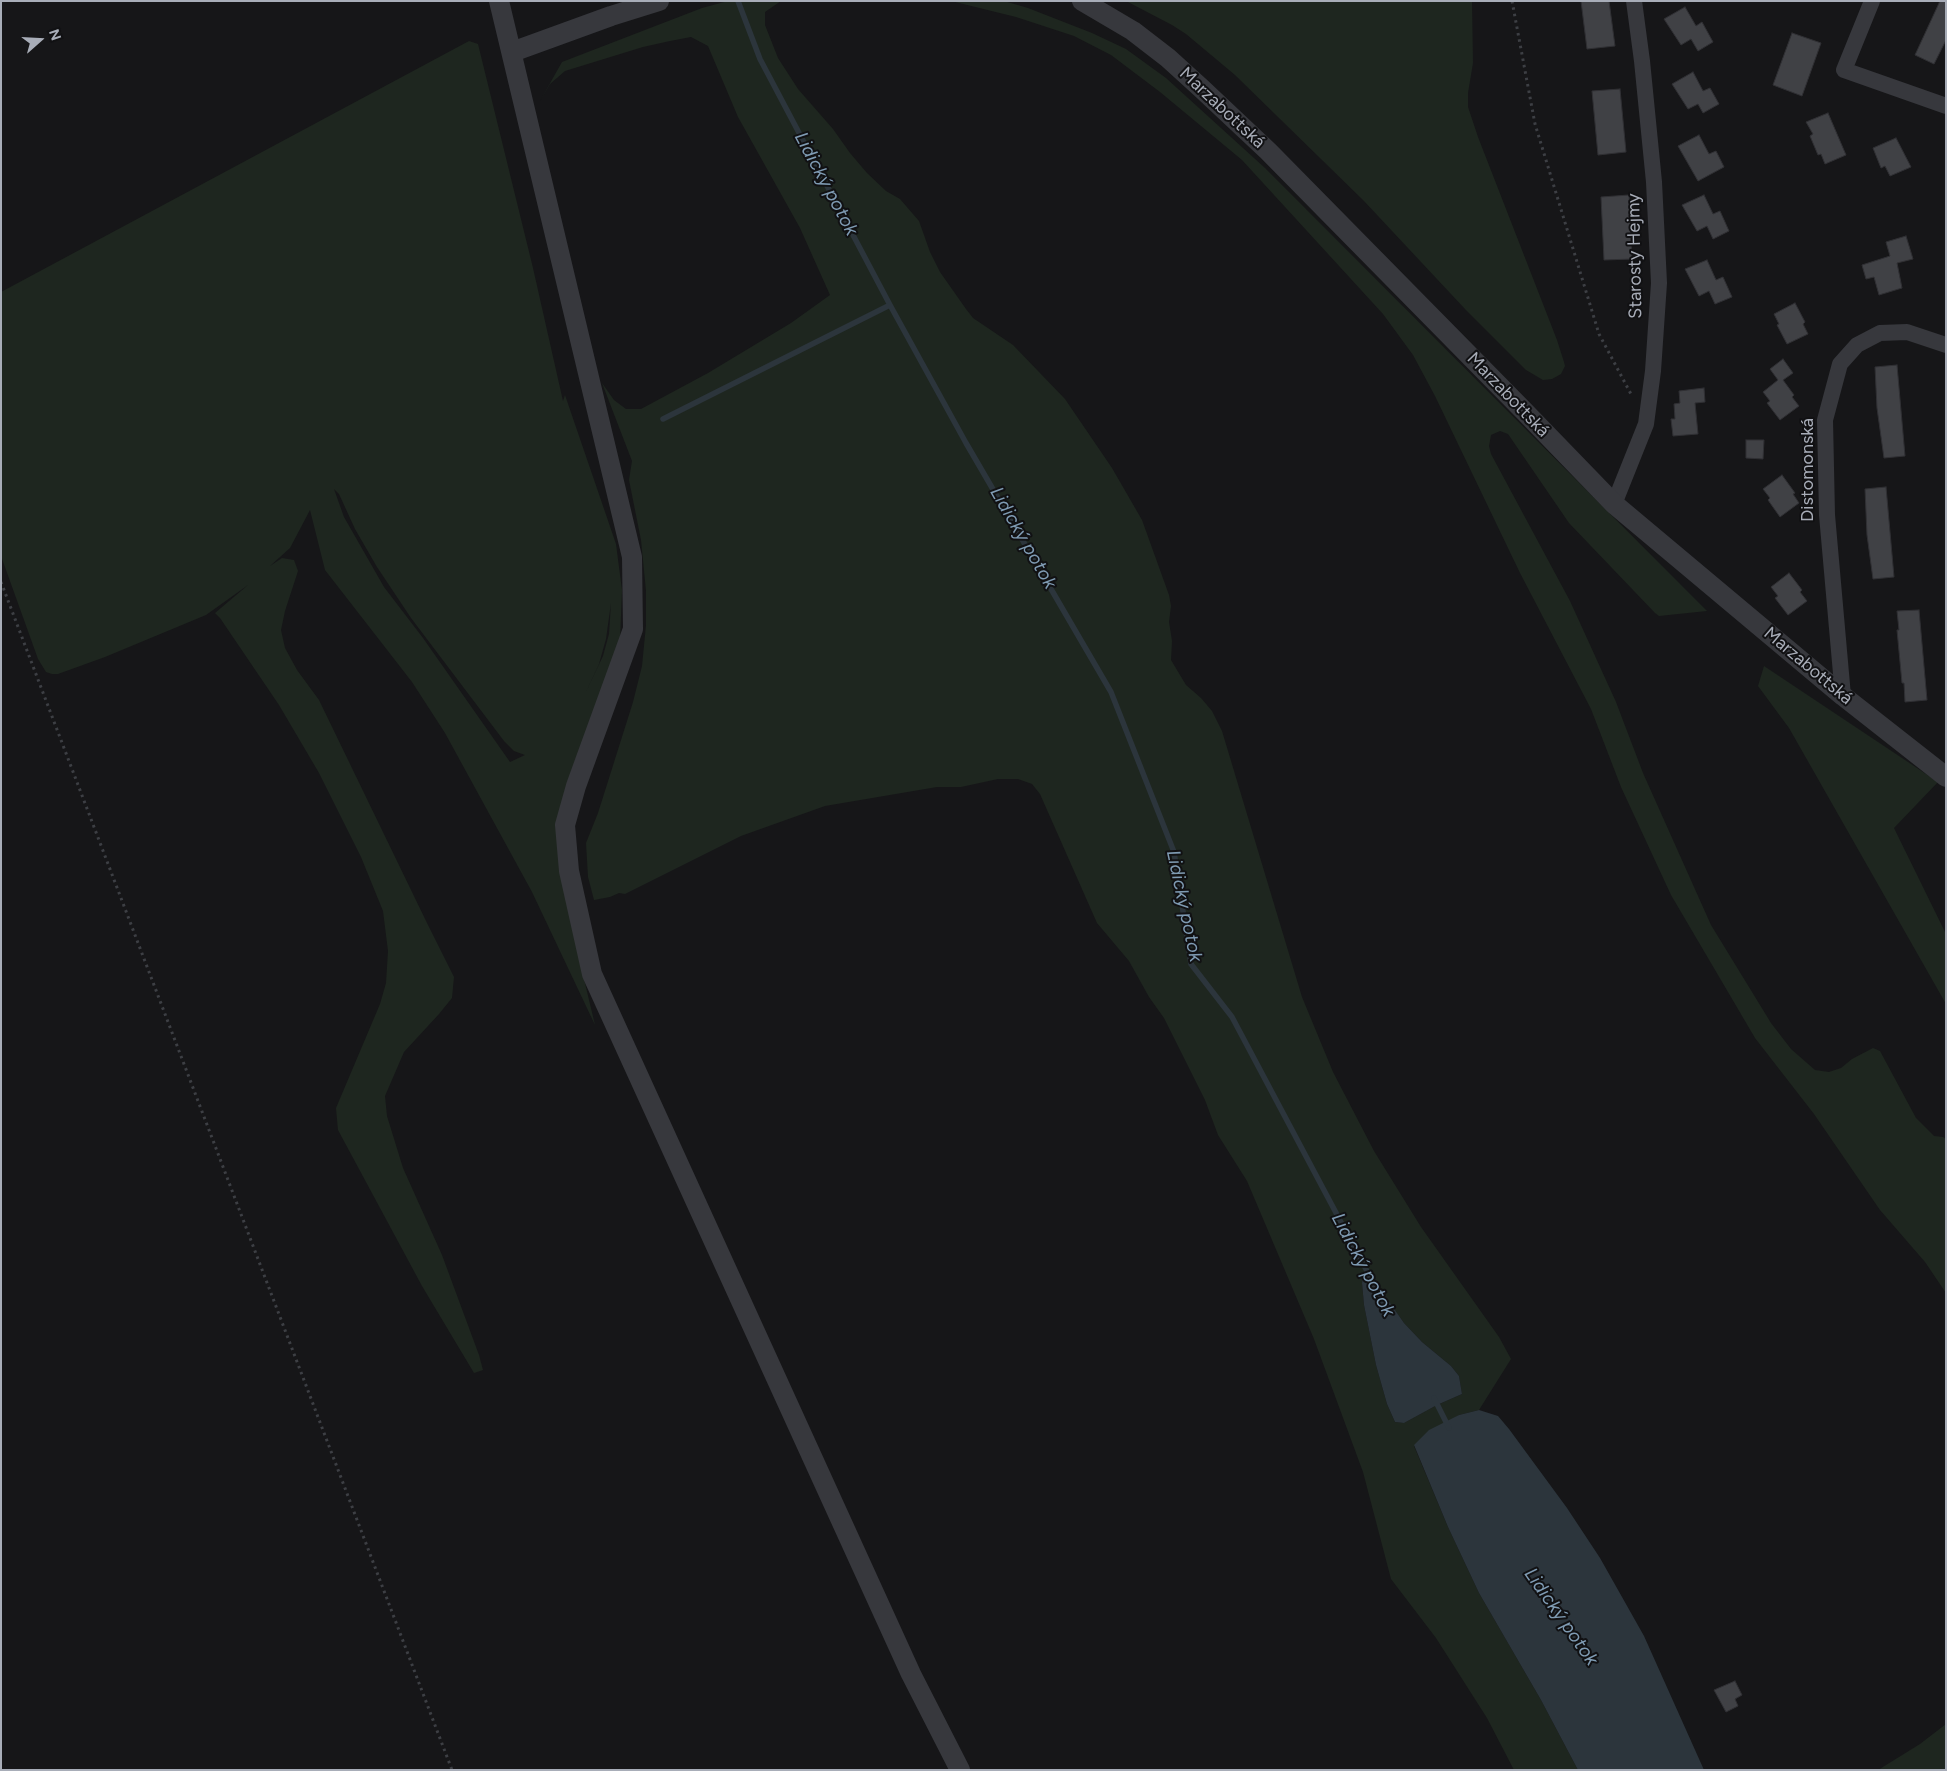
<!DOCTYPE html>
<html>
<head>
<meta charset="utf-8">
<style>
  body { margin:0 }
  #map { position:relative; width:1947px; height:1771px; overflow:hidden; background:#161618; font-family:Figtree,sans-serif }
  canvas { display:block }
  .frame { position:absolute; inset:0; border:2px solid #a8adb8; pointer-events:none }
  .north { position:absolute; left:15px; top:15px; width:50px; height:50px; -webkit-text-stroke:4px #111113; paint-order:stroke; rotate:71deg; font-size:14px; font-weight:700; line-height:20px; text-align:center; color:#a8adb8 }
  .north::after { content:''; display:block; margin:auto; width:18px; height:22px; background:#a8adb8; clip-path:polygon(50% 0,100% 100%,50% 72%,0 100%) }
</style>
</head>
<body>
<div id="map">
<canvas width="1947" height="1771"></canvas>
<div class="frame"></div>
<div class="north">N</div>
</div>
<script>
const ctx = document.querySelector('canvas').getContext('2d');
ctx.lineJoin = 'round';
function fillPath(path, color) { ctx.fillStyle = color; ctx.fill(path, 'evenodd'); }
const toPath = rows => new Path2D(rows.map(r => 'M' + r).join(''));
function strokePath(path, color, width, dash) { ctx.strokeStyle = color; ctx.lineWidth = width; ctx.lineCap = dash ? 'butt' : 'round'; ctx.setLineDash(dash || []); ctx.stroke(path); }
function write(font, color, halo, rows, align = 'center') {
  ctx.font = font + ' Figtree,sans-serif'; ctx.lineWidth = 4; ctx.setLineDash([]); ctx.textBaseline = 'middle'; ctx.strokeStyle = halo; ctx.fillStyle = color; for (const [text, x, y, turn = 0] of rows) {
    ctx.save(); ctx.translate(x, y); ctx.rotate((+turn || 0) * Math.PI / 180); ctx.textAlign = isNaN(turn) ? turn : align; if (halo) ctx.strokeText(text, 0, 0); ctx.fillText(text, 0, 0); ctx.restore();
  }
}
fillPath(toPath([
  [728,1,781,1,765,12,765,25,778,58,798,89,833,129,850,153,867,173,886,191,900,199,919,221,930,252,940,272,966,309,973,318,1013,345,1065,399,1112,468,1142,520,1169,595,1171,606,1169,622,1172,641,1171,660,1186,685,1201,698,1212,711,1222,731,1302,997,1333,1072,1374,1151,1421,1227,1499,1337,1511,1359,1479,1410,1459,1415,1414,1446,1448,1527,1479,1593,1541,1700,1578,1770,1514,1770,1487,1718,1436,1638,1391,1579,1363,1472,1314,1339,1247,1181,1218,1135,1205,1100,1164,1018,1149,997,1129,961,1097,923,1040,794,1032,784,1018,779,998,779,961,787,937,787,825,806,741,836,625,894,619,893,610,897,594,900,588,877,586,843,598,813,633,702,642,666,646,625,646,591,641,540,629,480,632,461,602,383,614,400,626,409,641,409,708,373,791,323,830,295,800,228,738,117,708,46,691,37,670,41,643,47,565,71,550,84,540,101,562,62,702,8],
  [1365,1268,1404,1323,1422,1342,1451,1366,1459,1376,1462,1394,1437,1405,1404,1423,1395,1422,1387,1404,1376,1365,1364,1305,1362,1283],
  [951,1,1004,1,1028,8,1092,33,1126,49,1166,78,1265,168,1707,611,1659,616,1655,613,1569,523,1508,434,1500,431,1491,435,1489,446,1491,454,1570,601,1616,702,1643,773,1711,925,1771,1023,1791,1049,1815,1070,1829,1072,1841,1068,1852,1059,1873,1048,1880,1051,1916,1118,1934,1136,1943,1137,1946,1139,1946,1293,1925,1262,1880,1210,1814,1114,1755,1038,1671,895,1621,787,1591,709,1520,573,1435,396,1413,355,1383,314,1242,160,1160,92,1111,55,1074,36,1016,17],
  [1126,1,1472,1,1473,63,1468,93,1468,107,1478,137,1557,340,1564,362,1565,366,1561,374,1552,379,1543,380,1526,370,1465,309,1364,201,1235,75,1186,34,1172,25],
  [469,41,478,44,533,268,563,401,565,395,616,544,622,590,619,667,560,855,584,979,595,1025,532,892,445,733,412,682,325,570,310,510,290,548,270,566,282,558,294,560,298,571,285,611,281,630,285,648,297,670,319,700,427,923,454,977,452,998,439,1014,404,1052,385,1096,387,1116,403,1168,442,1255,479,1355,483,1370,474,1373,422,1286,338,1130,336,1108,380,1004,386,983,388,951,383,911,361,857,319,773,279,705,220,618,215,613,248,585,206,615,105,657,58,674,52,674,46,672,38,659,1,556,1,292],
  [334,489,339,494,355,529,377,567,411,618,504,741,514,751,525,755,510,762,423,638,384,587,344,517],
  [611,603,609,634,603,656,585,694,599,664,606,639],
  [1764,666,1938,782,1894,828,1946,934,1946,1004,1789,728,1758,686],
  [1946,1724,1946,1770,1878,1770,1920,1744]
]), '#1e261f');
fillPath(toPath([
  [1365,1267,1404,1323,1422,1342,1451,1366,1459,1376,1462,1394,1437,1405,1404,1423,1395,1422,1387,1404,1376,1365,1364,1305,1362,1283],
  [1479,1410,1498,1416,1509,1429,1567,1508,1600,1558,1644,1636,1704,1770,1578,1770,1541,1700,1479,1593,1448,1527,1414,1445,1429,1430,1459,1415]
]), '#2c353c');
strokePath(toPath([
  [738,1,760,59,890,305,966,443,1111,692,1174,852,1191,964,1232,1017,1368,1273],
  [663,419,890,305],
  [1434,1398,1449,1428]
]), '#2c353c', 5.5);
const building = toPath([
  [1581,1,1609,1,1615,46,1587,49,1581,1],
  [1940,1,1946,1,1946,40,1934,64,1915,55,1940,1],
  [1685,7,1696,26,1702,22,1713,42,1698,51,1691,39,1681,45,1664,19,1685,7],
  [1792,33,1821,43,1802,96,1773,85,1792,33],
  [1693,72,1703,91,1710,88,1719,104,1703,113,1698,104,1688,109,1672,84,1693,72],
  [1620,89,1626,152,1598,155,1592,91,1620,89],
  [1828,113,1846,155,1825,164,1821,154,1818,155,1810,136,1813,134,1806,122,1828,113],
  [1699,135,1709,154,1716,151,1724,167,1698,181,1678,146,1699,135],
  [1896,138,1911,167,1890,176,1885,166,1881,168,1873,148,1896,138],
  [1629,195,1632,259,1604,260,1601,197,1629,195],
  [1704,195,1713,214,1720,211,1729,231,1713,239,1707,226,1697,231,1682,205,1704,195],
  [1906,236,1913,259,1897,263,1902,288,1879,295,1874,277,1866,279,1862,265,1890,256,1886,242,1906,236],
  [1707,260,1716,280,1723,277,1732,297,1715,304,1709,291,1699,296,1685,269,1707,260],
  [1795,303,1805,322,1803,324,1808,334,1787,344,1777,325,1779,324,1774,314,1795,303],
  [1783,359,1793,373,1783,380,1794,395,1792,397,1799,406,1780,420,1767,403,1770,401,1763,392,1778,380,1770,369,1783,359],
  [1897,365,1905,456,1884,458,1877,408,1875,367,1897,365],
  [1704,388,1705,402,1695,403,1698,434,1673,436,1671,419,1675,419,1674,404,1680,403,1679,391,1704,388],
  [1746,440,1764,440,1763,459,1746,458,1746,440],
  [1782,475,1795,493,1793,494,1799,503,1780,517,1768,500,1770,498,1763,489,1782,475],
  [1886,487,1894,577,1873,579,1867,535,1865,489,1886,487],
  [1789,573,1802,590,1800,592,1807,601,1788,615,1775,598,1778,596,1771,587,1789,573],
  [1919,610,1927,700,1905,702,1904,683,1902,683,1897,630,1899,630,1897,611,1919,610],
  [1735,1681,1742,1695,1735,1699,1738,1706,1726,1712,1714,1690,1735,1681]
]);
fillPath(building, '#404145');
strokePath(building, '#303034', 1);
strokePath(toPath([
  [1512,1,1535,124,1599,334,1632,396],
  [1,582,452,1770]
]), '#3d3f44', 3, [2.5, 4]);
strokePath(toPath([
  [1872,1,1844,70,1946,106],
  [1614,504,1646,424,1653,371,1659,283,1654,182,1642,61,1634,1],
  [1843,696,1827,515,1825,420,1840,364,1857,345,1880,333,1907,332,1946,345]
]), '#37383d', 16);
strokePath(toPath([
  [499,1,632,557,633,629,576,786,565,825,569,871,592,974,911,1674,960,1770],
  [1082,1,1133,31,1168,58,1201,88,1268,151,1525,412,1614,504,1843,696,1946,777],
  [512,52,611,16,659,1]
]), '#37383d', 20);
write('18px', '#a8adb8', '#111113', [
  ["Marzabottská",1222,108,43],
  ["Starosty Hejmy",1635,256,-91],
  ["Marzabottská",1508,395,46],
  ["Distomonská",1808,470,-90],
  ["Marzabottská",1808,666,40]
]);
write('italic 19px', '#7f9bb3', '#111113', [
  ["Lidický potok",826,184,62],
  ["Lidický potok",1023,538,60],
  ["Lidický potok",1184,906,78],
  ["Lidický potok",1363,1265,62],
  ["Lidický potok",1561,1617,55]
]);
</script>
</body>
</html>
